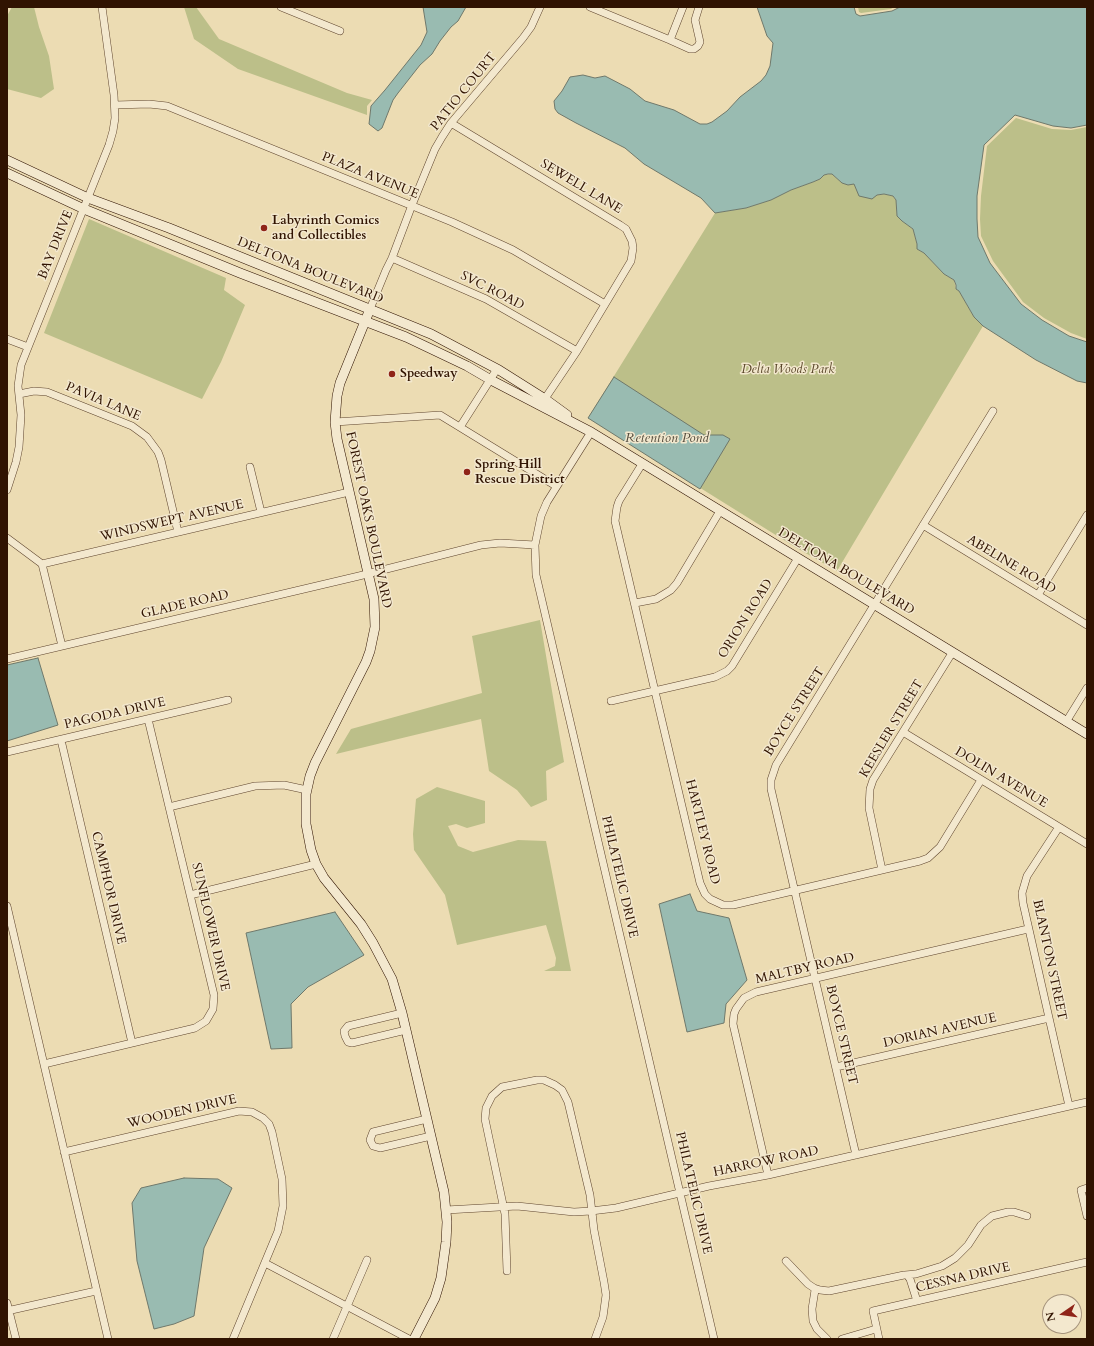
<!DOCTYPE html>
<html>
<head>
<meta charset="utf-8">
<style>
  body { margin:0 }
  #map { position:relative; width:1094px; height:1346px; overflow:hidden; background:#ecdcb3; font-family:Cardo,serif }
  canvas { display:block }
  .frame { position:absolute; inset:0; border:8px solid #301301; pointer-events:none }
  .north { position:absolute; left:1042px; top:1294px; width:40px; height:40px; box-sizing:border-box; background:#f3e8ce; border:1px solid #a5937c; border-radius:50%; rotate:257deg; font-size:11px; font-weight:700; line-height:16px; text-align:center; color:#301301 }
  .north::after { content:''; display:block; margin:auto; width:14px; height:18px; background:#8f2418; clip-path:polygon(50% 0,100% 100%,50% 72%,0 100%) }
</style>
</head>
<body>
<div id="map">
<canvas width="1094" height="1346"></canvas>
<div class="frame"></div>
<div class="north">N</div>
</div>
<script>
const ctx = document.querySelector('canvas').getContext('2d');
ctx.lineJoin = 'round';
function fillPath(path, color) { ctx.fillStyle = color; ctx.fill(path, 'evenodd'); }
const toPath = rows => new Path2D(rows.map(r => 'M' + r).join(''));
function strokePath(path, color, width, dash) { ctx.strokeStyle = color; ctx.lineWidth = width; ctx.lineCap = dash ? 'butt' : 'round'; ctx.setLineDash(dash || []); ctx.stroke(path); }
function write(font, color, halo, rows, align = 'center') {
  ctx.font = font + ' Cardo,serif'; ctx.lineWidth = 3; ctx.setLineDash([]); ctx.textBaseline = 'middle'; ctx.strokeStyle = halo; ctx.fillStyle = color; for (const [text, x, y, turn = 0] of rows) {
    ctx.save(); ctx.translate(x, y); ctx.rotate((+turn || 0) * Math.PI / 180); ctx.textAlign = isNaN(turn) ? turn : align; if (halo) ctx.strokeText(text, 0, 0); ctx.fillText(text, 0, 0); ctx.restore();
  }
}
fillPath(toPath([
  [12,7,34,7,39,27,49,56,54,89,41,98,7,89,7,16],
  [184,7,196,7,219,39,347,93,372,100,367,106,367,115,238,69,194,39],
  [858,7,872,8,894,7,891,9,861,13,859,12],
  [1016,118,1052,129,1071,130,1087,127,1087,339,1071,333,1044,318,1023,302,993,261,981,236,980,219,981,196,987,146],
  [832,174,842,183,854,184,877,195,884,194,893,196,896,200,897,216,902,221,913,229,917,244,917,249,924,253,944,274,954,280,956,289,959,291,974,317,983,326,837,571,795,547,588,418,715,213,746,208,771,200,791,190,813,182,820,179,824,175],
  [89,219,226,278,224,290,245,305,221,362,202,399,44,333],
  [540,620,564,762,546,771,547,800,531,807,517,790,489,771,481,719,336,754,351,729,482,693,472,636],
  [437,787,485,801,485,823,467,828,456,824,448,826,458,846,473,852,518,840,546,841,571,971,544,971,555,966,556,958,546,925,457,945,445,895,414,850,413,834,416,799]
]), '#bcbf89');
const water = toPath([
  [423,7,466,7,458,21,451,27,440,41,432,54,420,65,398,93,393,100,382,128,378,131,369,124,371,106,385,90,421,45,427,32,423,7],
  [757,7,854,7,856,14,860,16,892,11,900,7,1087,7,1087,125,1071,128,1053,126,1015,115,984,145,977,196,977,219,978,237,990,263,1021,304,1042,320,1069,336,1087,342,1087,383,1077,381,1036,360,983,326,974,317,959,291,956,289,956,285,954,280,944,274,924,253,917,249,917,244,913,229,902,221,897,216,896,200,893,196,884,194,877,195,872,199,859,196,854,184,848,185,842,183,832,174,828,174,824,175,820,179,813,182,791,190,771,200,746,208,715,213,701,198,644,164,625,148,576,123,558,113,555,109,554,101,562,91,570,77,583,75,595,78,605,76,630,89,645,101,674,110,700,124,707,124,712,122,727,111,740,97,761,81,766,75,770,66,773,43,767,36,757,7],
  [614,377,704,435,723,435,730,439,700,489,588,418,614,377],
  [38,658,58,725,7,741,7,665,38,658],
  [690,894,697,911,729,918,747,980,726,1004,724,1023,687,1032,659,904,690,894],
  [335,912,364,955,308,987,291,1004,292,1048,271,1049,246,933,335,912],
  [184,1178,218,1179,232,1188,204,1248,194,1316,174,1324,154,1329,137,1261,132,1203,141,1188,184,1178]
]);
fillPath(water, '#99bbb1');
strokePath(water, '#6f786b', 1);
const minor = toPath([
  [281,7,340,31],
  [590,7,670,40,690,49,694,49,698,46,700,42,695,20,699,7],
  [670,40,683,7],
  [115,105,149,104,167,106,452,222,513,250,605,304],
  [451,123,620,225,626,229,632,241,633,248,631,261,577,351,542,403],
  [392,258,486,299,577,351],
  [370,309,386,270,392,258,412,205,435,149,442,137,451,123,523,38,531,27,540,7],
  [7,339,28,347],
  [19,394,34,391,47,392,132,426,147,437,158,452,161,460,178,532],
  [335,422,440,415,556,486],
  [460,427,497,369],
  [591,432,547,502,541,516,535,545,536,575,714,1339],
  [642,464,619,501,617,507,615,521,700,883,705,894,710,899,723,905,733,905,920,861,928,858,940,847,981,780],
  [250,467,261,512],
  [7,490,16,462,19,447,21,415,18,386,21,365,109,145,113,131,115,118,114,95,102,7],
  [923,525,1087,625],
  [7,538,42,564,349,492],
  [42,564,62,646],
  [1038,595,1087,515],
  [635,603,656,599,671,590,677,583,720,511],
  [7,659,359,576,481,545,500,543,535,545],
  [611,701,715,677,727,671,732,666,798,558],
  [1066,722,1087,688],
  [903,732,1087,844],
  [61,740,132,1043],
  [7,752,228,700],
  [169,807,255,786,284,785,307,790],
  [1059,827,1027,876,1022,893,1023,903,1069,1106],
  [882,870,869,808,870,789,873,780,952,653],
  [190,895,316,864],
  [7,906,108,1339],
  [402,1013,348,1026,344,1031,345,1036,348,1042,352,1043,406,1030],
  [44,1064,195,1028,206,1021,213,1009,214,995,148,719],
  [836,1067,1049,1018],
  [427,1119,373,1132,370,1140,373,1146,380,1148,431,1136],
  [64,1152,239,1111,252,1112,263,1118,269,1124,272,1132,282,1179,283,1206,278,1231,233,1339],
  [856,1155,771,789,771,780,776,765,993,411],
  [768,1175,733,1024,734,1014,736,1009,744,998,756,992,1028,929],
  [1087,1188,1081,1190,1087,1216],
  [446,1210,517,1206,574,1212,591,1211,616,1208,709,1186,768,1175,1087,1102],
  [786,1261,808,1284,814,1288,815,1290,812,1309,813,1321,817,1329,827,1339],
  [265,1263,409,1339],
  [507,1271,505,1214,485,1119,486,1108,492,1096,502,1087,537,1080,544,1080,555,1085,562,1090,568,1102,590,1195,594,1230,604,1282,606,1295,603,1317,595,1339],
  [905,1275,916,1274,942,1266,955,1258,968,1245,981,1225,992,1216,1008,1212,1014,1212,1027,1216],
  [814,1288,820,1290,829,1291,904,1275,907,1275,910,1279,917,1301],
  [7,1303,16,1339],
  [7,1311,96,1291],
  [333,1339,367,1260],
  [842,1339,876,1329],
  [879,1339,873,1311,1087,1262]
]);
const secondary = toPath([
  [7,160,88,198,169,228,431,334,499,370,545,399,567,415],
  [7,173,84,209,240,273,406,337,467,366,491,380,591,432,1087,734],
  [370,309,340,383,337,396,335,422,337,439,374,599,375,627,370,651,366,662,315,763,310,776,306,794,306,824,311,850,316,864,324,878,361,924,373,943,392,979,402,1013,444,1192,447,1222,446,1242,441,1278,435,1298,414,1339]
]);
strokePath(minor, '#5f452e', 8);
strokePath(secondary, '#301301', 10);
strokePath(minor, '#f3e8ce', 7);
strokePath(secondary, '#f3e8ce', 9);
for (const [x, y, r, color] of [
  [264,228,4,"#8f2418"],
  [392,374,4,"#8f2418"],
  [467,472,4,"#8f2418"]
]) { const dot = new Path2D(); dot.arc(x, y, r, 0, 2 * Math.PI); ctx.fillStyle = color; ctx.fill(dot); strokePath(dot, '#f3e8ce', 1.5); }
write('13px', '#301301', '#f3e8ce', [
  ["PATIO COURT",464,92,-51],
  ["PLAZA AVENUE",370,176,22],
  ["SEWELL LANE",581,187,31],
  ["BAY DRIVE",56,245,-68],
  ["DELTONA BOULEVARD",310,271,22],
  ["SVC ROAD",492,291,27],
  ["PAVIA LANE",103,402,23],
  ["FOREST OAKS BOULEVARD",368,520,78],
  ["WINDSWEPT AVENUE",172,521,-13],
  ["ABELINE ROAD",1011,565,31],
  ["DELTONA BOULEVARD",846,572,31],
  ["GLADE ROAD",185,605,-13],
  ["ORION ROAD",746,619,-58],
  ["BOYCE STREET",795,712,-58],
  ["PAGODA DRIVE",115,714,-13],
  ["KEESLER STREET",892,729,-59],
  ["DOLIN AVENUE",1001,778,31],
  ["HARTLEY ROAD",702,832,76],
  ["PHILATELIC DRIVE",619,877,77],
  ["CAMPHOR DRIVE",108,888,77],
  ["SUNFLOWER DRIVE",210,927,77],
  ["BLANTON STREET",1049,960,78],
  ["MALTBY ROAD",805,969,-13],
  ["DORIAN AVENUE",940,1031,-13],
  ["BOYCE STREET",841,1035,77],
  ["WOODEN DRIVE",182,1112,-13],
  ["HARROW ROAD",766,1162,-12],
  ["PHILATELIC DRIVE",693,1193,77],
  ["CESSNA DRIVE",963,1278,-13]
]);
write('bold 13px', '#301301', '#f3e8ce', [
  ["Labyrinth Comics",272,221],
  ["and Collectibles",272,236],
  ["Speedway",400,374],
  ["Spring Hill",475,465],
  ["Rescue District",475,480]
], 'left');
write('italic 13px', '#5a472a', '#f3e8ce', [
  ["Delta Woods Park",788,370]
]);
write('italic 14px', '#554e3f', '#f3e8ce', [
  ["Retention Pond",667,439]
]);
</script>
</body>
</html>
